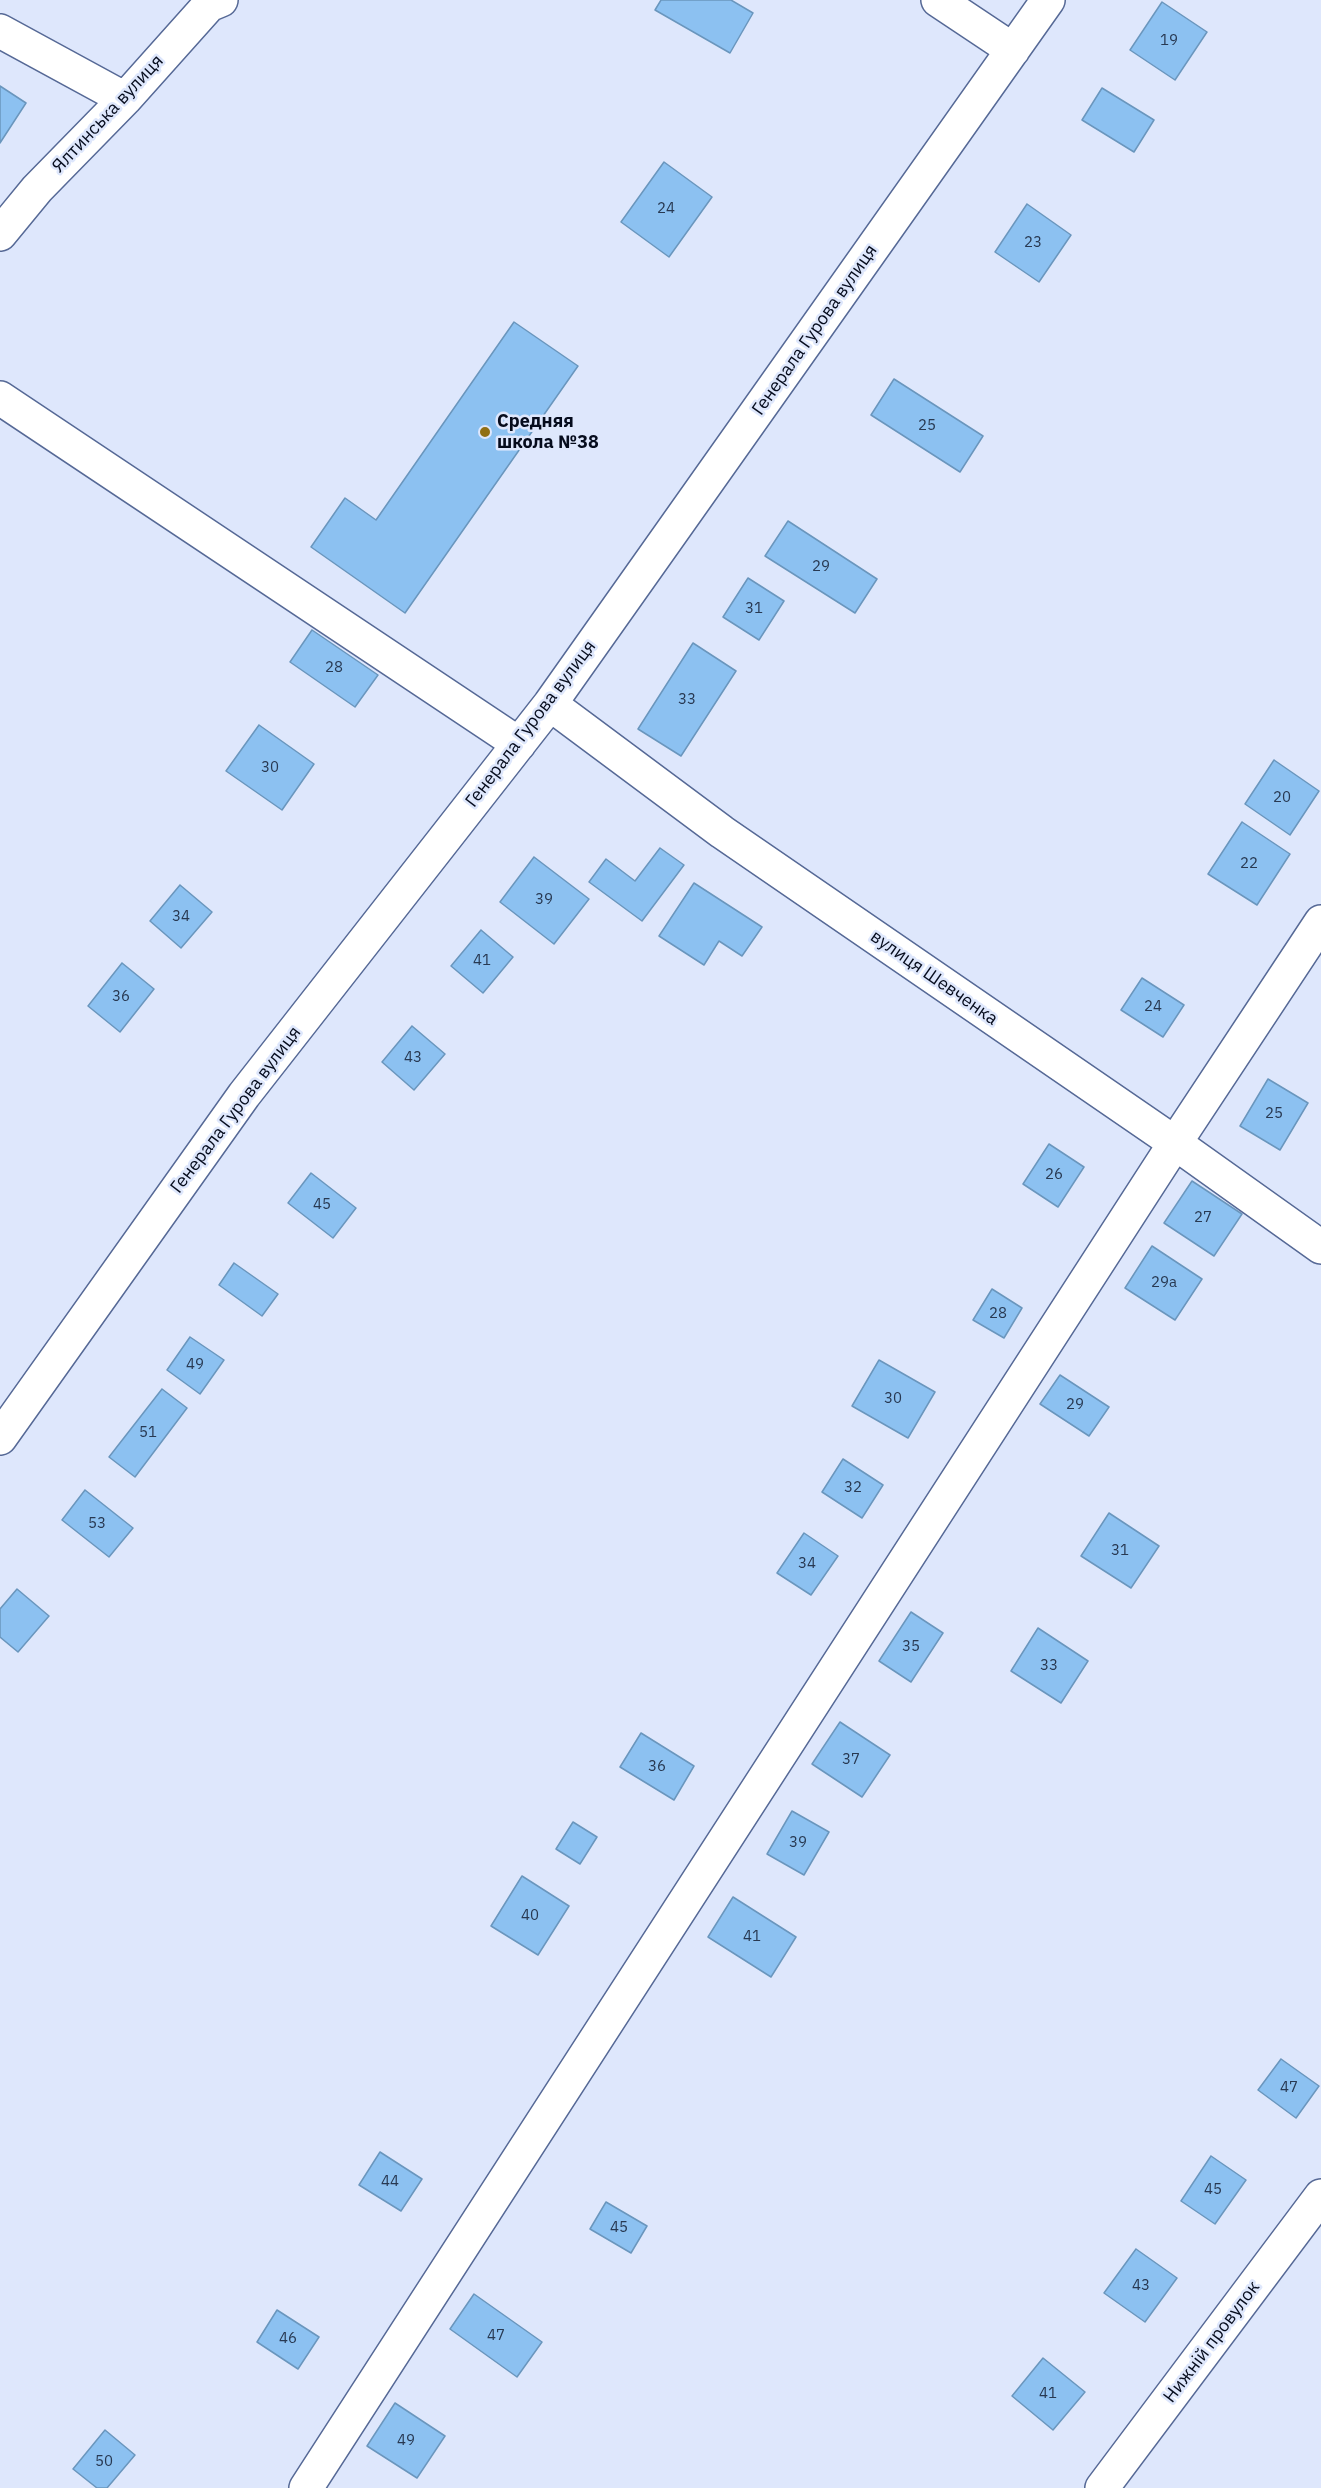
<!DOCTYPE html>
<html>
<head>
<meta charset="utf-8">
<style>
  body { margin:0 }
  canvas { display:block; background:#dee7fc }
</style>
</head>
<body>
<canvas width="1321" height="2488"></canvas>
<script>
const ctx = document.querySelector('canvas').getContext('2d');
ctx.lineJoin = 'round';
function fillPath(path, color) { ctx.fillStyle = color; ctx.fill(path, 'evenodd'); }
const toPath = rows => new Path2D(rows.map(r => 'M' + r).join(''));
function strokePath(path, color, width, dash) { ctx.strokeStyle = color; ctx.lineWidth = width; ctx.lineCap = dash ? 'butt' : 'round'; ctx.setLineDash(dash || []); ctx.stroke(path); }
function write(font, color, halo, rows, align = 'center') {
  ctx.font = font + ' "IBM Plex Sans",sans-serif'; ctx.lineWidth = 5; ctx.setLineDash([]); ctx.textBaseline = 'middle'; ctx.strokeStyle = halo; ctx.fillStyle = color; for (const [text, x, y, turn = 0] of rows) {
    ctx.save(); ctx.translate(x, y); ctx.rotate((+turn || 0) * Math.PI / 180); ctx.textAlign = isNaN(turn) ? turn : align; if (halo) ctx.strokeText(text, 0, 0); ctx.fillText(text, 0, 0); ctx.restore();
  }
}
const building = toPath([
  [661,0,731,0,753,13,730,53,655,10,661,0],
  [1162,2,1207,32,1175,80,1130,50,1162,2],
  [0,86,26,103,0,143,0,86],
  [1102,88,1154,120,1134,152,1082,120,1102,88],
  [664,162,712,197,669,257,621,222,664,162],
  [1027,204,1071,235,1039,282,995,252,1027,204],
  [514,322,578,366,405,613,311,547,345,498,376,520,514,322],
  [894,379,983,436,960,472,871,415,894,379],
  [788,521,877,579,855,613,765,556,788,521],
  [748,578,784,601,759,640,723,617,748,578],
  [312,630,378,675,355,707,290,662,312,630],
  [693,643,736,671,681,756,638,729,693,643],
  [259,725,314,764,282,810,226,771,259,725],
  [1274,760,1319,791,1290,835,1245,804,1274,760],
  [1242,822,1290,854,1257,905,1208,874,1242,822],
  [660,848,684,865,642,921,589,882,606,859,635,881,660,848],
  [534,857,589,899,554,944,500,902,534,857],
  [694,883,762,927,742,956,719,941,704,965,659,936,694,883],
  [180,885,212,912,181,948,150,921,180,885],
  [481,930,513,957,483,993,451,966,481,930],
  [122,963,154,989,120,1032,88,1006,122,963],
  [1142,978,1184,1005,1163,1037,1121,1010,1142,978],
  [412,1026,445,1054,414,1090,382,1062,412,1026],
  [1268,1079,1308,1103,1280,1150,1240,1126,1268,1079],
  [1049,1144,1084,1167,1058,1207,1023,1184,1049,1144],
  [311,1173,356,1208,333,1238,288,1203,311,1173],
  [1192,1181,1242,1214,1214,1256,1164,1223,1192,1181],
  [1152,1246,1202,1279,1175,1320,1125,1288,1152,1246],
  [234,1263,278,1294,262,1316,219,1285,234,1263],
  [992,1289,1022,1308,1004,1338,973,1320,992,1289],
  [190,1337,224,1360,200,1394,167,1370,190,1337],
  [879,1360,935,1392,908,1438,852,1406,879,1360],
  [1060,1375,1109,1407,1089,1436,1040,1404,1060,1375],
  [162,1389,187,1408,135,1477,109,1457,162,1389],
  [843,1459,883,1485,862,1518,822,1492,843,1459],
  [85,1490,133,1528,109,1557,62,1520,85,1490],
  [1109,1513,1159,1546,1131,1588,1081,1556,1109,1513],
  [804,1533,838,1556,811,1595,777,1573,804,1533],
  [17,1589,49,1616,18,1652,0,1637,0,1609,17,1589],
  [911,1612,943,1633,911,1682,879,1661,911,1612],
  [1038,1628,1088,1661,1061,1703,1011,1671,1038,1628],
  [840,1722,890,1755,862,1797,812,1764,840,1722],
  [641,1733,694,1766,674,1800,620,1767,641,1733],
  [792,1811,829,1832,804,1875,767,1854,792,1811],
  [573,1822,597,1837,580,1864,556,1849,573,1822],
  [522,1876,569,1906,538,1955,491,1926,522,1876],
  [733,1897,796,1937,771,1977,708,1937,733,1897],
  [1281,2059,1319,2086,1296,2118,1258,2090,1281,2059],
  [380,2152,422,2179,401,2211,359,2185,380,2152],
  [1211,2156,1246,2180,1215,2224,1181,2201,1211,2156],
  [606,2202,647,2226,631,2253,590,2229,606,2202],
  [1136,2249,1177,2278,1145,2322,1104,2293,1136,2249],
  [474,2294,542,2342,517,2377,450,2329,474,2294],
  [277,2310,319,2337,298,2369,257,2342,277,2310],
  [1043,2358,1085,2392,1053,2430,1012,2396,1043,2358],
  [395,2403,445,2436,417,2478,367,2446,395,2403],
  [105,2430,135,2455,107,2488,97,2488,73,2469,105,2430]
]);
fillPath(building, '#8cc1f1');
strokePath(building, '#6a96bd', 1.5);
const minor = toPath([
  [938,0,1013,50],
  [0,31,125,99],
  [0,234,37,189,125,99,209,5,221,0],
  [0,398,519,744],
  [550,704,722,832,1175,1143,1321,1247],
  [0,1438,244,1095,550,704,1048,0],
  [306,2488,1175,1143,1321,922],
  [1102,2488,1321,2196]
]);
strokePath(minor, '#566996', 36);
strokePath(minor, '#fff', 33);
for (const [x, y, r, color] of [
  [485,432,6,"#906f14"]
]) { const dot = new Path2D(); dot.arc(x, y, r, 0, 2 * Math.PI); ctx.fillStyle = color; ctx.fill(dot); strokePath(dot, '#dee7fc', 2); }
write('15px', '#283952', null, [
  ["19",1169,41],
  ["24",666,209],
  ["23",1033,243],
  ["25",927,426],
  ["29",821,567],
  ["31",754,609],
  ["28",334,668],
  ["33",687,700],
  ["30",270,768],
  ["20",1282,798],
  ["22",1249,864],
  ["39",544,900],
  ["34",181,917],
  ["41",482,961],
  ["36",121,997],
  ["24",1153,1007],
  ["43",413,1058],
  ["25",1274,1114],
  ["26",1054,1175],
  ["45",322,1205],
  ["27",1203,1218],
  ["29а",1164,1283],
  ["28",998,1314],
  ["49",195,1365],
  ["30",893,1399],
  ["29",1075,1405],
  ["51",148,1433],
  ["32",853,1488],
  ["53",97,1524],
  ["31",1120,1551],
  ["34",807,1564],
  ["35",911,1647],
  ["33",1049,1666],
  ["37",851,1760],
  ["36",657,1767],
  ["39",798,1843],
  ["40",530,1916],
  ["41",752,1937],
  ["47",1289,2088],
  ["44",390,2182],
  ["45",1213,2190],
  ["45",619,2228],
  ["43",1141,2286],
  ["47",496,2336],
  ["46",288,2339],
  ["41",1048,2394],
  ["49",406,2441],
  ["50",104,2462]
]);
write('18px', '#060c1d', '#dee7fc', [
  ["Ялтинська вулиця",108,114,-47],
  ["Генерала Гурова вулиця",815,330,-55],
  ["Генерала Гурова вулиця",531,724,-53],
  ["вулиця Шевченка",934,978,35],
  ["Генерала Гурова вулиця",236,1110,-53],
  ["Нижній провулок",1212,2342,-53]
]);
write('bold 18px', '#060c1d', '#dee7fc', [
  ["Средняя",497,422],
  ["школа №38",497,443]
], 'left');
</script>
</body>
</html>
